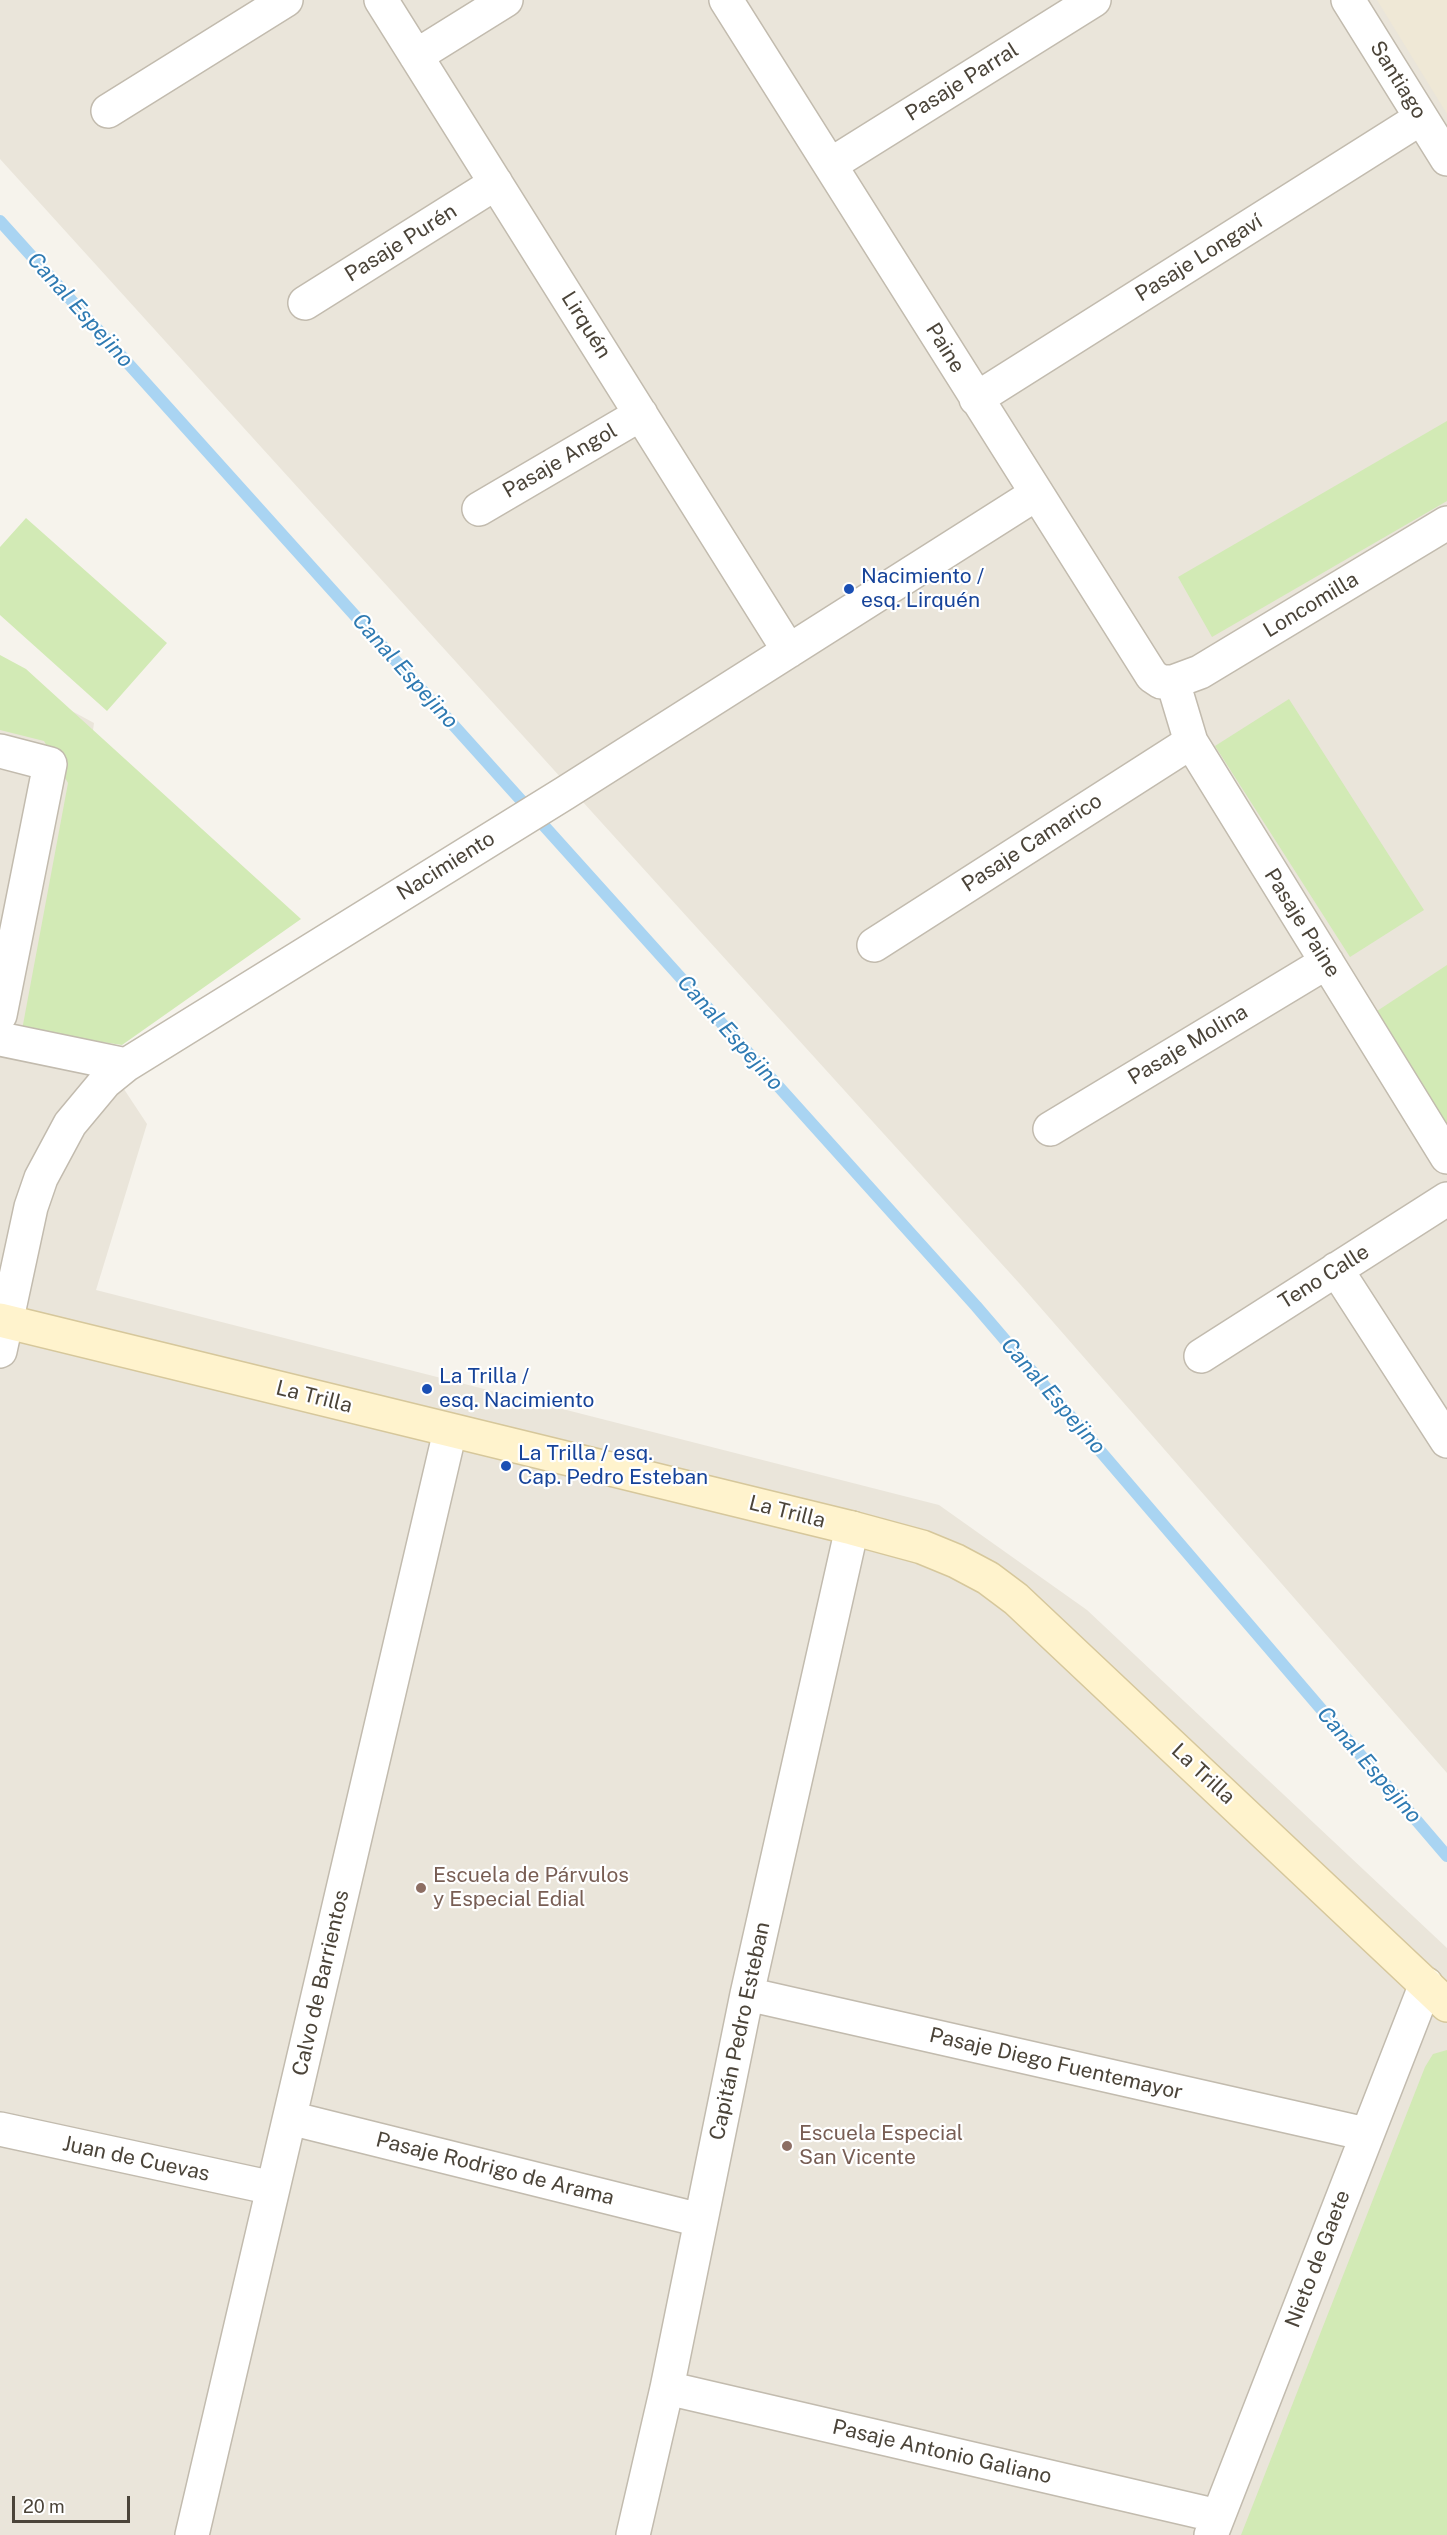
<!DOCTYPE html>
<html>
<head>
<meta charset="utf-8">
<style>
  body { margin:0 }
  #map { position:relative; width:1447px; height:2535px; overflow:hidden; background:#f6f3ec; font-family:"Public Sans",sans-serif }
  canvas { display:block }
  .scale { position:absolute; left:12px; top:2496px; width:118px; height:27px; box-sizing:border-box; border:3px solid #4b4439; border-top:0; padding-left:8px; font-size:18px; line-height:21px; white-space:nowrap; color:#4b4439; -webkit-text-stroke:4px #fff; paint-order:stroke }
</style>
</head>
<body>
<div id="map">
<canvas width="1447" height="2535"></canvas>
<div class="scale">20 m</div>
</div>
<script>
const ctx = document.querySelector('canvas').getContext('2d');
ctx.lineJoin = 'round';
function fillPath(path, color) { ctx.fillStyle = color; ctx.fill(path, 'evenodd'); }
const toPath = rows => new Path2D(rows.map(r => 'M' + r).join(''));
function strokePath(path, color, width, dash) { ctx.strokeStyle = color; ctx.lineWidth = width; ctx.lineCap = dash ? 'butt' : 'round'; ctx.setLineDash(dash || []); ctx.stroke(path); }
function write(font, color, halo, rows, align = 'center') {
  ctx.font = font + ' "Public Sans",sans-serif'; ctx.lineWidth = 4.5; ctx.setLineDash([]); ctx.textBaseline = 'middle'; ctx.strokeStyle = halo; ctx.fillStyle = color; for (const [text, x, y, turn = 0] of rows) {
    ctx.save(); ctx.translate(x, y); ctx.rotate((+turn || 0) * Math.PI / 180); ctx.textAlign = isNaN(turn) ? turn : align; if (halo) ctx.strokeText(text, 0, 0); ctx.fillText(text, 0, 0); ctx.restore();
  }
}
fillPath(toPath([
  [0,0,1447,0,1447,1773,1019,1283,0,159],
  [0,672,94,723,58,989,147,1124,96,1290,939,1505,1087,1610,1447,1948,1447,2535,0,2535]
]), '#eae5da');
fillPath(toPath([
  [1377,0,1447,0,1447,114]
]), '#efe8d6');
fillPath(toPath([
  [1447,421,1447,501,1212,637,1178,577],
  [26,518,167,643,107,711,0,615,0,547],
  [0,655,26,669,301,919,122,1045,22,1030,68,783,44,741,0,730],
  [1289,699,1424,910,1350,957,1215,746],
  [1447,965,1447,1124,1374,1013],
  [1447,2050,1447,2535,1241,2535,1425,2067,1433,2054]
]), '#d2eab5');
strokePath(toPath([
  [0,221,976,1306,1447,1856]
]), '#a9d4f2', 12);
const street = toPath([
  [381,0,789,651],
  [726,0,1152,676,1161,682,1173,682,1200,672,1447,523],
  [1348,0,1447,159],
  [416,56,506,0],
  [108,111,286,0],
  [830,165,1094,0],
  [305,303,496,183],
  [976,399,1421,118],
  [479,509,641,414],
  [1173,682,1191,742,1447,1157],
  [0,751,50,764,0,1015],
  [874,945,1191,742],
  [0,1039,126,1065],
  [1050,1129,1327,962],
  [1336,1269,1447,1441],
  [0,1351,31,1207,41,1178,70,1124,105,1082,126,1065,565,793,1036,494],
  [1201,1356,1447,1199],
  [747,1994,1366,2134],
  [290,2118,700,2220],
  [0,2129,273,2188],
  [667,2388,1218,2516],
  [192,2535,450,1431],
  [633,2535,667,2388,747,1994,852,1528],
  [1211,2535,1426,1984]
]);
const secondary = toPath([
  [0,1320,852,1528,922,1547,956,1561,988,1578,1016,1599,1447,2005]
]);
strokePath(street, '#c2bbae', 36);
strokePath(secondary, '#d6c79b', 36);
strokePath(street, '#fff', 33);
strokePath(secondary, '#fff3cd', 33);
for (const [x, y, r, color] of [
  [849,589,6,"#1a4fb4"],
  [427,1389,6,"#1a4fb4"],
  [506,1466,6,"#1a4fb4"],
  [421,1888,6,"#8d6e63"],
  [787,2146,6,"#8d6e63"]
]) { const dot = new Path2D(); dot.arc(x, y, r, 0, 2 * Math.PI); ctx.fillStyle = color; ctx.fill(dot); strokePath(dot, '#fff', 2); }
write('21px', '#4b4439', '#fff', [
  ["Santiago",1398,80,58],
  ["Pasaje Parral",962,82,-32],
  ["Pasaje Purén",401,243,-32],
  ["Pasaje Longaví",1199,258,-32],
  ["Lirquén",586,325,58],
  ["Paine",945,348,58],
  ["Pasaje Angol",560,461,-30],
  ["Loncomilla",1311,605,-31],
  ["Pasaje Camarico",1032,843,-33],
  ["Nacimiento",446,866,-32],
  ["Pasaje Paine",1302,923,58],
  ["Pasaje Molina",1188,1045,-31],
  ["Teno Calle",1324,1277,-32],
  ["La Trilla",314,1397,14],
  ["La Trilla",787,1512,14],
  ["La Trilla",1203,1774,43],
  ["Calvo de Barrientos",321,1983,-77],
  ["Capitán Pedro Esteban",740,2031,-78],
  ["Pasaje Diego Fuentemayor",1056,2064,13],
  ["Juan de Cuevas",136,2159,12],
  ["Pasaje Rodrigo de Arama",495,2169,14],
  ["Nieto de Gaete",1318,2259,-69],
  ["Pasaje Antonio Galiano",942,2452,13]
]);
write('21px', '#164399', '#fff', [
  ["Nacimiento /",861,577],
  ["esq. Lirquén",861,601],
  ["La Trilla /",439,1377],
  ["esq. Nacimiento",439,1401],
  ["La Trilla / esq.",518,1454],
  ["Cap. Pedro Esteban",518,1478]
], 'left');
write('21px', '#785e54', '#fff', [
  ["Escuela de Párvulos",433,1876],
  ["y Especial Edial",433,1900],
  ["Escuela Especial",799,2134],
  ["San Vicente",799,2158]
], 'left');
write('italic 22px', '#2e7ab2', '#fff', [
  ["Canal Espejino",80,310,48],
  ["Canal Espejino",405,671,48],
  ["Canal Espejino",730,1033,48],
  ["Canal Espejino",1053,1396,49],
  ["Canal Espejino",1369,1765,49]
]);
</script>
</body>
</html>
